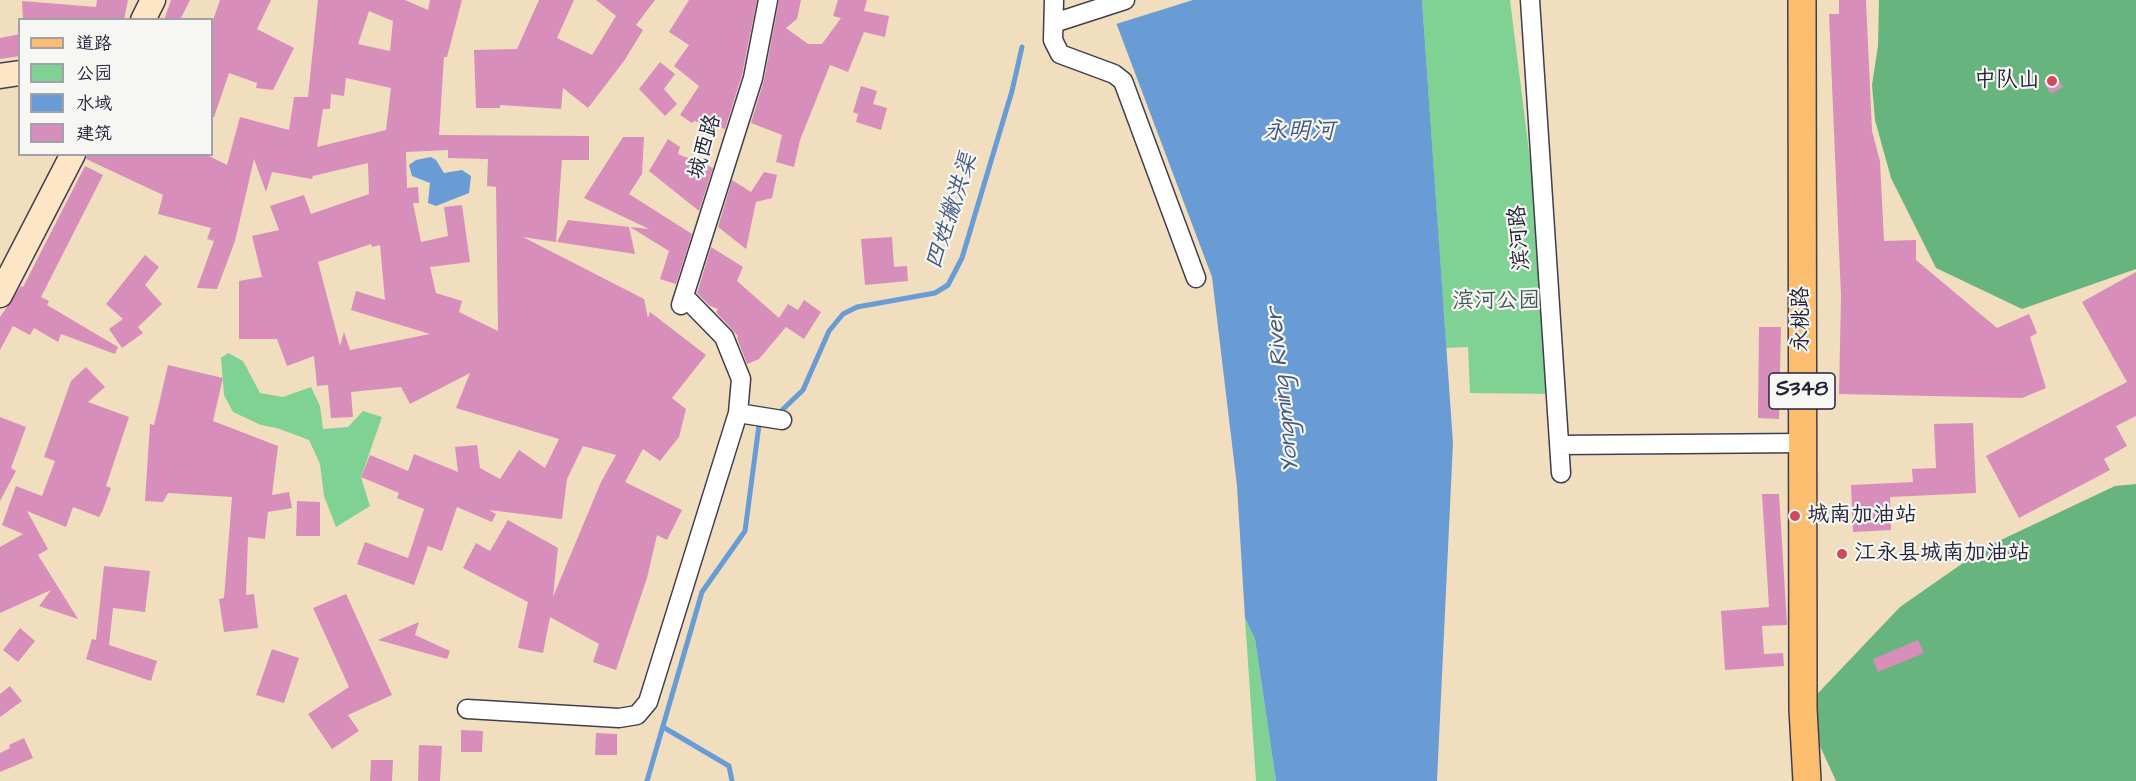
<!DOCTYPE html>
<html>
<head>
<meta charset="utf-8">
<style>
  body { margin:0 }
  #map { position:relative; width:2136px; height:781px; overflow:hidden; background:#f1debf; font-family:"Architects Daughter","LXGW WenKai TC",sans-serif }
  canvas { display:block }
  .legend { position:absolute; left:18px; top:18px; width:195px; height:138px; box-sizing:border-box; background:#f6f6f2; border:2px solid #a1a1a9; margin:0; padding:8px 10px; list-style:none; font-size:18px; color:#22223b }
  .legend li { display:flex; align-items:center; gap:12px; height:30px }
  .legend b { width:30px; border:2px solid #a1a1a9 }
</style>
</head>
<body>
<div id="map">
<canvas width="2136" height="781"></canvas>
<ul class="legend">
<li><b style="height:8px;background:#fcbd6f"></b>道路</li>
<li><b style="height:16px;background:#80d294"></b>公园</li>
<li><b style="height:16px;background:#699cd5"></b>水域</li>
<li><b style="height:16px;background:#d88ebb"></b>建筑</li>
</ul>
</div>
<script>
const ctx = document.querySelector('canvas').getContext('2d');
ctx.lineJoin = 'round';
function fillPath(path, color) { ctx.fillStyle = color; ctx.fill(path, 'evenodd'); }
const toPath = rows => new Path2D(rows.map(r => 'M' + r).join(''));
function strokePath(path, color, width, dash) { ctx.strokeStyle = color; ctx.lineWidth = width; ctx.lineCap = dash ? 'butt' : 'round'; ctx.setLineDash(dash || []); ctx.stroke(path); }
function write(font, color, halo, rows, align = 'center') {
  ctx.font = font + ' "Architects Daughter","LXGW WenKai TC",sans-serif'; ctx.lineWidth = 4.5; ctx.setLineDash([]); ctx.textBaseline = 'middle'; ctx.strokeStyle = halo; ctx.fillStyle = color; for (const [text, x, y, turn = 0] of rows) {
    ctx.save(); ctx.translate(x, y); ctx.rotate((+turn || 0) * Math.PI / 180); ctx.textAlign = isNaN(turn) ? turn : align; if (halo) ctx.strokeText(text, 0, 0); ctx.fillText(text, 0, 0); ctx.restore();
  }
}
fillPath(toPath([
  [1422,0,1510,0,1551,327,1556,394,1470,393,1468,347,1446,348],
  [228,353,243,361,260,393,283,397,311,387,320,406,323,429,348,427,363,411,382,417,361,477,370,506,336,527,324,496,320,464,309,440,277,428,261,425,233,412,224,395,221,358],
  [1245,618,1255,639,1276,781,1256,781]
]), '#80d294');
fillPath(toPath([
  [1879,0,2136,0,2136,269,2022,309,1936,268,1891,178,1875,120,1872,85,1878,46],
  [2136,484,2136,781,1836,781,1803,709,1900,607,1986,547,2115,486]
]), '#68b47e');
fillPath(toPath([
  [1110,0,1422,0,1453,443,1437,781,1276,781,1255,639,1245,618,1237,486,1212,277,1112,12],
  [431,157,436,160,444,173,462,170,471,176,469,193,436,206,428,203,430,183,412,176,409,165,416,160]
]), '#699cd5');
fillPath(toPath([
  [1107,0,1193,0,1113,25]
]), '#f1debf');
strokePath(toPath([
  [778,414,803,390,829,331,843,314,857,307,935,293,948,285,962,258,1012,91,1022,47],
  [663,727,729,766,732,781],
  [647,781,702,592,745,531,759,425,765,422]
]), '#699cd5', 5);
fillPath(toPath([
  [97,0,128,0,124,20,23,20,22,1,96,7],
  [171,0,190,0,180,20,164,20],
  [220,0,271,0,257,29,294,48,273,90,256,88,257,83,229,73,214,117,212,117,212,23],
  [318,0,405,0,428,10,430,0,462,0,447,57,444,57,439,135,589,136,589,160,562,160,556,242,523,237,644,299,648,318,650,312,706,355,672,398,686,409,679,437,660,461,643,449,625,482,682,510,667,540,657,535,647,578,616,670,593,662,599,644,550,617,543,653,518,648,528,602,463,568,476,543,490,551,508,520,558,548,553,597,601,482,616,455,583,446,567,479,562,519,489,510,496,514,492,522,457,507,442,551,428,546,414,585,357,564,365,542,408,558,424,509,397,498,399,493,361,477,370,455,408,471,414,454,458,472,455,447,477,445,480,468,500,479,519,450,545,468,559,439,456,408,470,373,410,404,401,387,351,392,353,417,331,418,328,385,317,386,314,356,287,366,277,339,239,339,239,281,262,277,252,236,279,230,270,206,304,195,311,214,369,194,368,163,313,176,312,179,272,172,266,192,254,159,235,241,217,289,197,288,214,241,207,239,211,228,158,214,163,195,86,159,87,154,205,154,227,165,240,117,289,130,294,97,308,97],
  [369,11,393,21,390,51,358,44],
  [346,78,391,88,386,130,317,147,323,109,330,109,331,94,344,96],
  [448,150,448,158,488,159,487,186,496,187,498,331,459,312,462,301,436,293,430,267,470,262,462,205,444,207,448,236,421,242,413,203,419,203,418,187,407,188,406,152],
  [371,244,372,247,380,245,385,300,356,291,351,310,430,334,350,350,344,332,340,346,318,262],
  [539,0,574,0,557,38,592,55,616,16,596,0,655,0,636,25,643,30,624,61,588,108,563,88,561,109,500,105,500,108,476,108,474,50,517,49],
  [689,0,757,0,742,75,725,129,694,121,692,123,680,115,699,86,674,66,689,45,669,32],
  [779,0,801,0,797,19,786,28,808,44,822,44,841,18,833,16,838,0,867,0,864,11,889,16,885,37,864,32,848,72,830,65,800,140,794,167,776,162,782,135,751,123,764,80],
  [1839,0,1866,0,1872,131,1880,161,1884,241,1916,240,1916,260,1997,328,2029,314,2037,333,2030,337,2046,388,2022,398,1839,394,1841,296,1829,14,1839,14],
  [20,34,20,56,0,59,0,38],
  [660,62,675,74,664,89,677,104,665,116,639,89],
  [2055,73,2063,87,2051,94,2043,81],
  [861,86,877,91,873,104,887,108,881,130,856,122,858,114,853,112],
  [623,137,644,137,642,174,629,194,692,234,676,284,660,279,669,251,630,227,649,229,584,198],
  [668,139,680,147,678,154,713,168,699,211,649,171],
  [85,166,103,175,41,297,49,301,47,305,118,347,115,354,61,334,58,342,34,328,30,335,13,326,0,350,0,317,21,286,23,287],
  [764,172,777,175,772,198,756,202,746,249,718,227,732,180,751,192],
  [568,220,629,227,635,254,557,242],
  [892,237,894,267,907,266,908,281,865,285,861,239],
  [711,247,743,267,737,281,779,318,788,304,798,310,804,300,821,312,804,339,786,327,759,359,747,364,737,338,738,336,716,312,718,309,710,306,697,293],
  [145,255,159,267,145,285,162,304,138,327,143,333,122,348,109,329,123,319,106,304],
  [2136,272,2136,416,2116,426,2127,446,2104,459,2110,470,2019,518,1986,456,2127,382,2082,302],
  [1759,327,1781,327,1779,419,1758,418],
  [168,365,223,378,213,421,278,446,272,495,289,492,292,508,268,512,265,539,248,537,246,595,254,594,258,628,224,632,219,599,224,598,232,497,168,493,163,502,145,501,150,424,154,425],
  [86,367,105,387,88,402,129,417,106,486,111,488,102,512,99,517,73,507,66,527,27,511,48,549,38,555,78,619,39,606,51,590,0,613,0,547,23,534,2,525,16,486,42,496,55,461,44,457,71,381],
  [0,417,26,427,11,468,16,471,0,501],
  [1973,423,1976,493,1890,497,1891,530,1853,532,1851,485,1913,482,1912,469,1936,468,1934,424],
  [1762,494,1779,494,1787,625,1762,626,1764,654,1783,653,1784,666,1725,670,1721,611,1769,607],
  [297,501,320,502,320,536,296,536],
  [104,566,150,571,145,612,113,608,109,645,157,661,151,681,86,659,92,639,96,640],
  [346,594,392,695,348,715,359,731,332,749,308,714,349,687,313,608],
  [419,622,415,635,450,651,447,659,378,640],
  [20,628,35,641,18,662,3,650],
  [1918,640,1924,653,1878,672,1873,659],
  [272,649,299,658,284,703,256,695],
  [10,686,22,701,0,717,0,694],
  [461,730,483,731,482,752,461,752],
  [596,733,617,734,617,755,595,755],
  [24,738,33,758,0,772,0,753,10,748,9,745],
  [419,745,442,746,440,781,418,781],
  [371,760,393,760,392,781,370,781]
]), '#d88ebb');
const minor = toPath([
  [1054,0,1053,40,1060,54,1114,74,1123,81,1196,278],
  [1530,0,1561,473],
  [1054,23,1125,0],
  [681,305,753,78,768,0],
  [738,413,782,420],
  [1559,445,1802,443],
  [467,709,619,718,637,715,648,702,738,413,741,379,724,337,684,296]
]);
const secondary = toPath([
  [143,20,153,0],
  [0,76,20,73],
  [0,295,73,154]
]);
const primary = toPath([
  [1802,0,1803,709,1807,781]
]);
strokePath(minor, '#413e4f', 21);
strokePath(secondary, '#413e4f', 27);
strokePath(primary, '#413e4f', 30);
strokePath(minor, '#fff', 18);
strokePath(secondary, '#fee5c5', 24);
strokePath(primary, '#fcbd6f', 27);
for (const [x, y, r, color] of [
  [2052,81,6,"#d1495b"],
  [1795,516,6,"#d1495b"],
  [1842,554,6,"#d1495b"]
]) { const dot = new Path2D(); dot.arc(x, y, r, 0, 2 * Math.PI); ctx.fillStyle = color; ctx.fill(dot); strokePath(dot, '#f6f6f2', 2); }
for (const [x, y, w] of [
  [1802,391,66]
]) { const box = new Path2D(); box.roundRect(x - w / 2, y - 18, w, 36, 4.5); ctx.fillStyle = '#f6f6f2'; ctx.fill(box); strokePath(box, '#22223b', 1.5); }
write('bold 21px', '#22223b', null, [
  ["S348",1802,391]
]);
write('22px', '#22223b', '#f6f6f2', [
  ["中队山",2040,81,"right"],
  ["城南加油站",1807,516],
  ["江永县城南加油站",1854,554]
], 'left');
write('22px', '#22223b', '#f6f6f2', [
  ["城西路",706,147,-73],
  ["滨河路",1521,238,-94],
  ["永桃路",1802,319,-90]
]);
write('22px', '#3e5756', '#f6f6f2', [
  ["滨河公园",1496,302]
]);
write('italic 24px', '#425980', '#f6f6f2', [
  ["永明河",1299,133],
  ["四姓撇洪渠",953,212,-72],
  ["Yongming River",1284,390,-96]
]);
</script>
</body>
</html>
